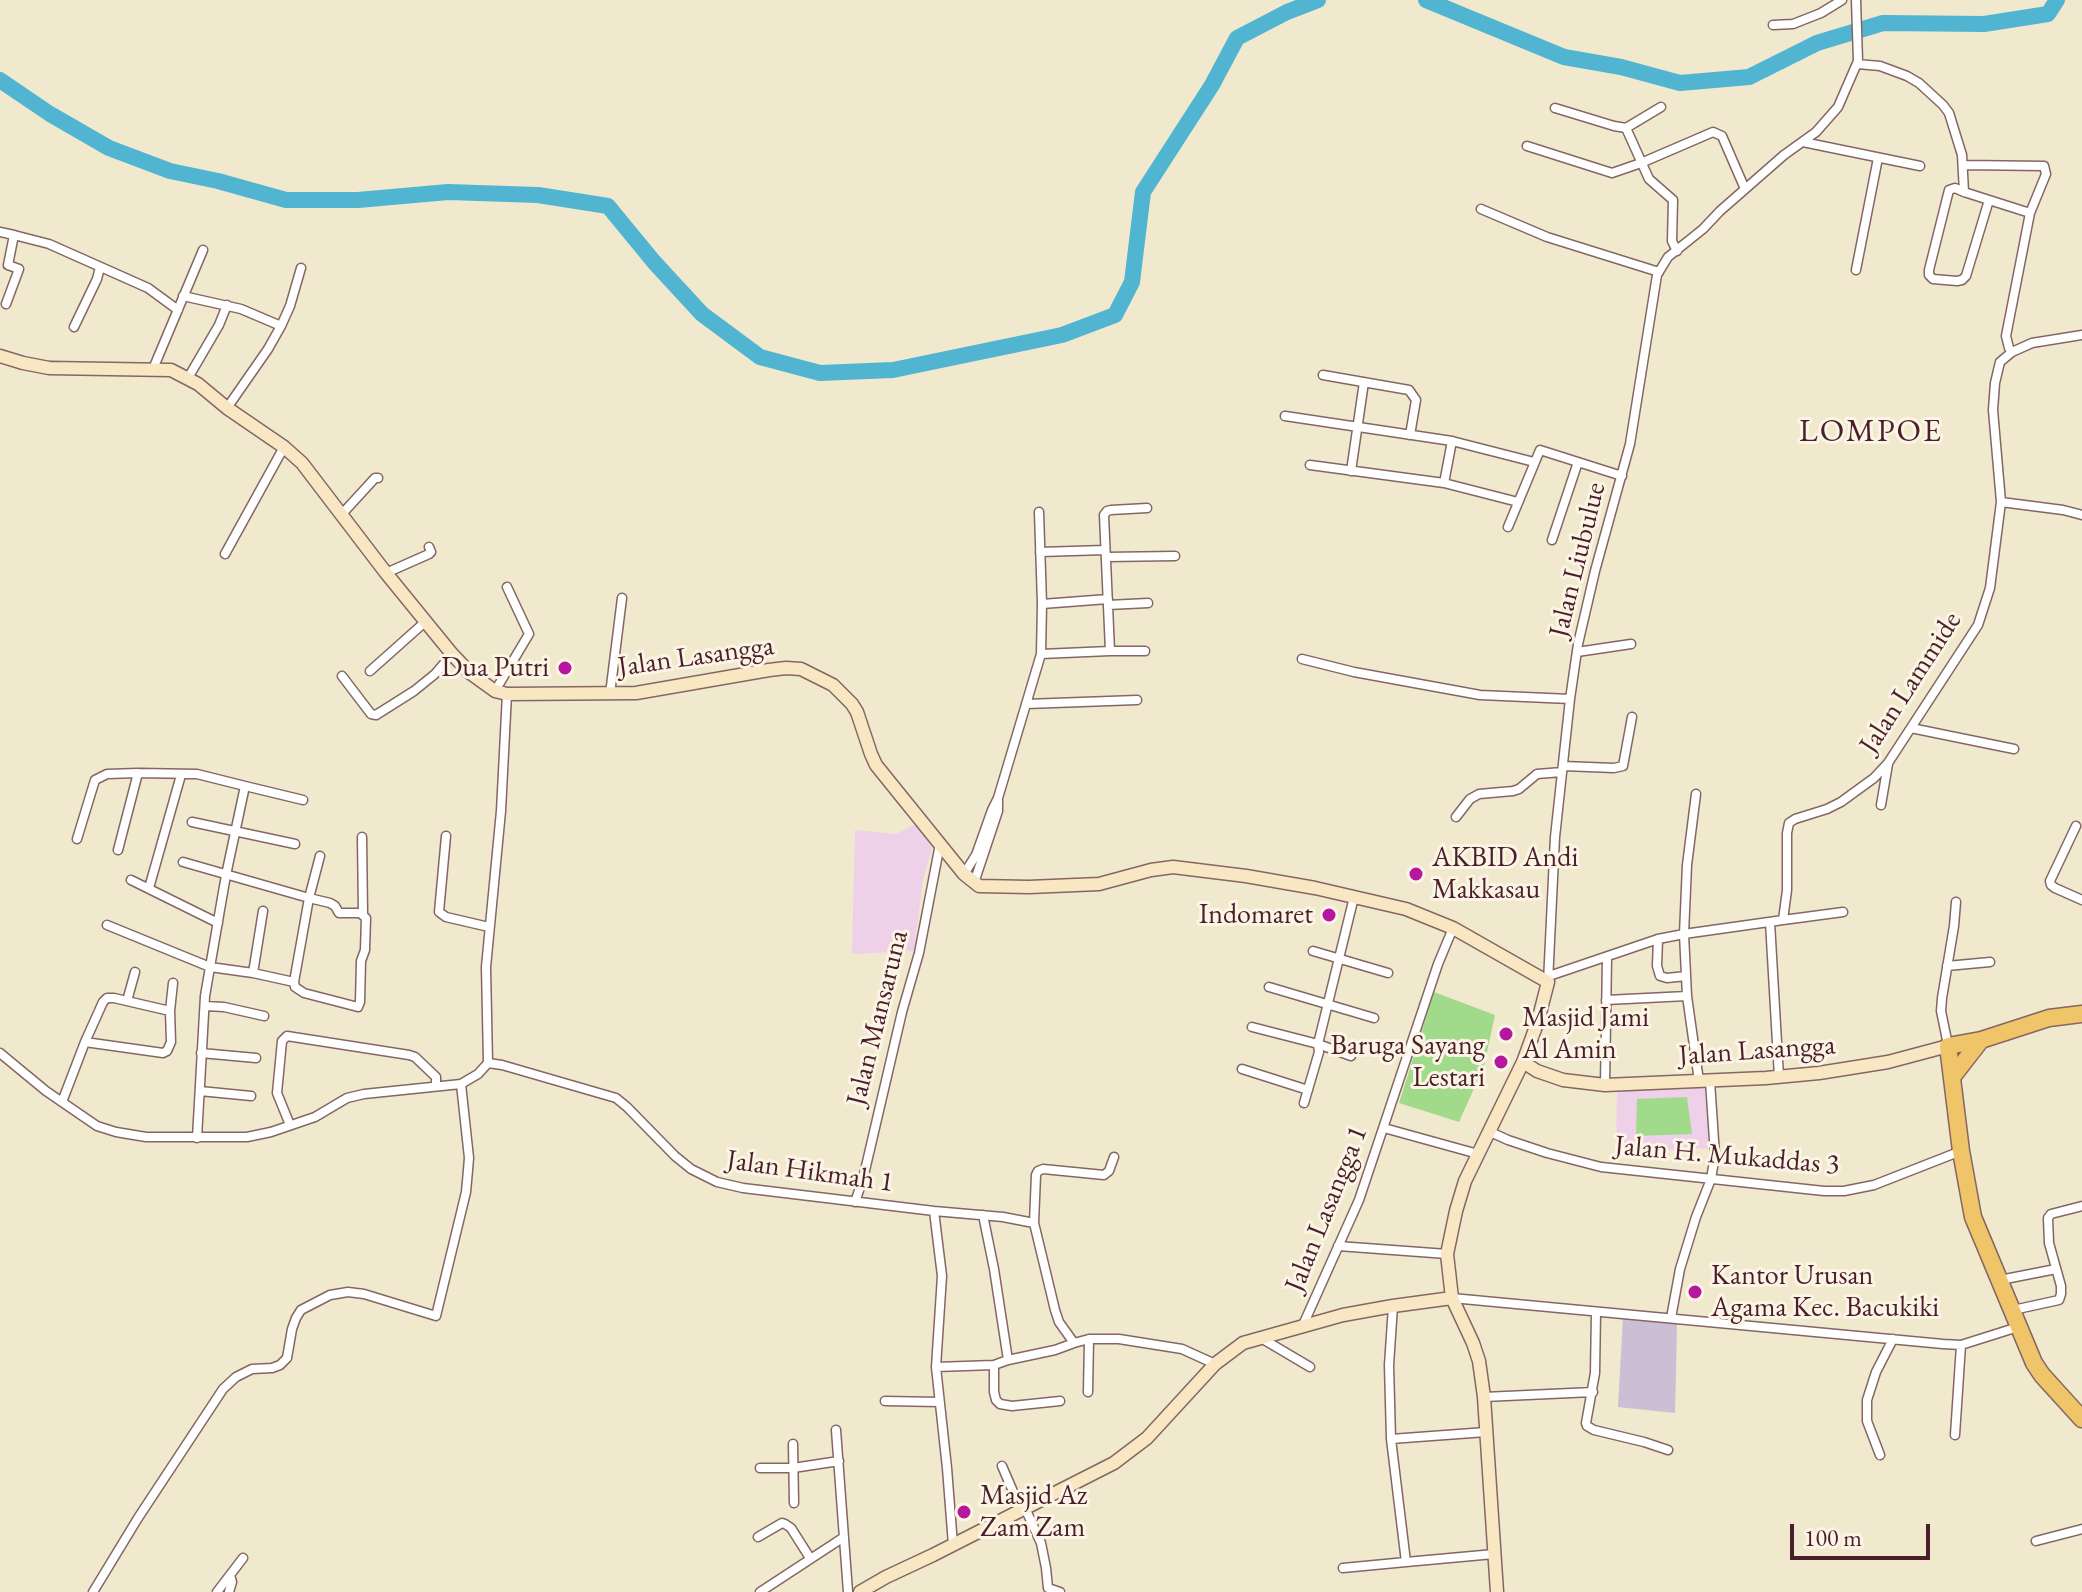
<!DOCTYPE html>
<html>
<head>
<meta charset="utf-8">
<style>
  body { margin:0 }
  #map { position:relative; width:2082px; height:1592px; overflow:hidden; background:#f0e9ce; font-family:"EB Garamond",serif }
  canvas { display:block }
  .scale { position:absolute; left:1790px; top:1524px; width:140px; height:36px; box-sizing:border-box; border:4px solid #4a1f2b; border-top:0; padding-left:10px; font-size:24px; line-height:28px; white-space:nowrap; color:#4a1f2b; -webkit-text-stroke:6px #fcf5e5; paint-order:stroke }
</style>
</head>
<body>
<div id="map">
<canvas width="2082" height="1592"></canvas>
<div class="scale">100 m</div>
</div>
<script>
const ctx = document.querySelector('canvas').getContext('2d');
ctx.lineJoin = 'round';
function fillPath(path, color) { ctx.fillStyle = color; ctx.fill(path, 'evenodd'); }
const toPath = rows => new Path2D(rows.map(r => 'M' + r).join(''));
function strokePath(path, color, width, dash) { ctx.strokeStyle = color; ctx.lineWidth = width; ctx.lineCap = dash ? 'butt' : 'round'; ctx.setLineDash(dash || []); ctx.stroke(path); }
function write(font, color, halo, rows, align = 'center') {
  ctx.font = font + ' "EB Garamond",serif'; ctx.lineWidth = 6; ctx.setLineDash([]); ctx.textBaseline = 'middle'; ctx.strokeStyle = halo; ctx.fillStyle = color; for (const [text, x, y, turn = 0] of rows) {
    ctx.save(); ctx.translate(x, y); ctx.rotate((+turn || 0) * Math.PI / 180); ctx.textAlign = isNaN(turn) ? turn : align; if (halo) ctx.strokeText(text, 0, 0); ctx.fillText(text, 0, 0); ctx.restore();
  }
}
fillPath(toPath([
  [918,823,932,849,923,880,914,951,852,954,855,830,896,834],
  [1709,1083,1712,1148,1616,1152,1617,1089]
]), '#eed0e8');
fillPath(toPath([
  [1623,1318,1677,1324,1675,1413,1618,1407]
]), '#ccbed4');
fillPath(toPath([
  [1434,992,1495,1015,1484,1066,1459,1122,1399,1103],
  [1687,1097,1692,1134,1636,1136,1637,1099]
]), '#a2da8c');
strokePath(toPath([
  [1426,0,1564,57,1621,67,1680,83,1749,77,1817,43,1883,23,1984,24,2048,14,2057,0],
  [0,80,50,114,109,148,170,171,218,181,286,200,358,200,448,192,538,195,608,206,654,262,702,314,760,357,820,373,893,370,1062,335,1115,315,1132,282,1143,192,1212,85,1237,38,1287,12,1318,0]
]), '#51b4d0', 16);
const street = toPath([
  [1773,25,1793,24,1821,13,1842,0],
  [1857,64,1880,66,1907,76,1919,83,1943,105,1949,113,1962,155,1964,192,2030,213,2006,336,2009,348,2012,352],
  [1555,108,1614,126,1626,128,1661,107],
  [1626,128,1649,179,1673,200,1672,241,1677,251],
  [1803,142,1920,166],
  [1527,146,1612,173,1641,163,1713,132,1722,136,1745,189],
  [1963,165,2044,166,2046,174,2030,213],
  [1964,192,1955,188,1949,190,1929,270,1929,275,1933,279,1957,281,1962,280,1966,276,1989,200],
  [1481,209,1547,237,1659,272],
  [0,232,14,235],
  [1856,270,1878,158],
  [183,296,241,309,281,326],
  [6,304,19,269,8,265,14,235,49,244,148,288,178,310],
  [74,327,97,279,100,267],
  [153,369,203,250],
  [1323,375,1409,390,1416,400,1410,435],
  [188,378,219,325,227,305],
  [227,408,268,349,281,326,290,306,301,268],
  [1285,416,1452,441,1534,462],
  [1310,465,1444,483,1518,502],
  [1351,471,1364,382],
  [1444,483,1452,441],
  [2001,502,2063,510,2082,515],
  [1039,512,1042,604],
  [342,514,375,478,378,478],
  [1508,527,1540,450,1622,476],
  [1552,540,1578,462],
  [1040,552,1105,550],
  [225,554,284,447],
  [1106,557,1175,556],
  [386,573,429,554,431,552,429,547],
  [1108,605,1148,603],
  [1110,651,1104,515,1107,511,1111,510,1147,508],
  [1577,652,1631,644],
  [1041,654,1042,604,1108,599],
  [1302,659,1354,672,1480,695,1570,699],
  [370,671,425,622],
  [342,676,371,714,376,715,414,691,435,674,452,654],
  [495,691,529,634,507,587],
  [610,694,622,598],
  [1026,704,1137,700],
  [1911,728,2014,749],
  [1563,766,1614,768,1623,766,1632,717],
  [245,786,303,800],
  [1696,794,1687,865,1684,934,1687,996,1699,1081],
  [1881,805,1888,764],
  [1456,817,1470,799,1479,794,1513,791,1519,789,1537,774,1562,772],
  [192,822,295,844],
  [2076,826,2050,881,2051,885,2055,888,2082,900],
  [446,836,439,912,446,917,489,927],
  [362,837,363,914],
  [77,839,95,780,107,774,138,773],
  [118,850,138,773,197,774,245,786,226,875,205,996,197,1138],
  [183,862,309,898,294,982],
  [964,874,976,855,992,810,998,798,1041,654,1110,651,1145,651],
  [131,880,218,923],
  [974,883,998,811,998,799],
  [149,888,181,775],
  [1783,920,1843,912],
  [1770,922,1779,1077],
  [107,925,210,967,253,973,294,982,295,987,304,993,358,1007,360,1002,361,961,365,950,366,918,360,913,339,913,335,906,330,903,309,898,320,856],
  [1658,939,1657,966,1660,976,1667,978,1686,976],
  [1313,951,1388,973],
  [1947,966,1990,962],
  [253,973,263,911],
  [1549,976,1658,939,1684,934,1783,920,1787,890,1787,833,1789,823,1795,819,1827,809,1841,802,1874,778,1888,763,1978,625,1990,588,2001,502,1993,410,1995,383,2000,362,2012,352,2032,343,2082,335],
  [1548,982,1555,837,1570,699,1578,644,1595,571,1630,444,1657,275,1668,257,1703,229,1720,211,1784,155,1816,132,1838,107,1858,61,1856,0],
  [1269,987,1374,1018],
  [1606,1000,1687,996],
  [127,1001,135,972],
  [205,1006,224,1007,264,1016],
  [170,1011,114,998,107,998,103,1002,85,1042,163,1053,167,1051,171,1042,170,1011,173,983],
  [1252,1027,1318,1044,1351,1056],
  [1948,1045,1941,1011,1942,998,1954,926,1956,902],
  [0,1053,46,1091,97,1126,116,1132,146,1137,247,1137,271,1132,315,1117,347,1098,364,1094,461,1084,478,1074,488,1063,502,1065,616,1098,627,1107,675,1156,691,1169,717,1182,743,1188,934,1211,1003,1217,1034,1223,1055,1310,1059,1322,1074,1343,1089,1339,1119,1339,1182,1349,1215,1364],
  [201,1053,256,1058],
  [488,1063,486,967,501,811,507,694],
  [1242,1069,1308,1090],
  [1605,1085,1607,957],
  [200,1091,251,1096],
  [62,1102,85,1042],
  [1304,1103,1319,1052,1318,1044,1354,897],
  [290,1125,277,1093,282,1041,287,1036,409,1055,415,1057,436,1077,436,1086],
  [1384,1128,1478,1154],
  [1488,1131,1508,1140,1547,1153,1601,1167,1824,1191,1844,1191,1874,1185,1961,1151],
  [855,1202,863,1179,902,1012,919,953,940,844],
  [934,1211,942,1276,936,1367,947,1468,953,1545],
  [983,1215,994,1269,1008,1360],
  [1034,1223,1036,1175,1038,1171,1043,1169,1104,1175,1109,1171,1114,1157],
  [1338,1246,1447,1254],
  [2000,1280,2056,1269],
  [1452,1298,1943,1344,1961,1345,2018,1327],
  [1393,1306,1389,1365,1391,1439,1406,1562,1494,1554],
  [2013,1310,2059,1300,2061,1294,2061,1286,2049,1243,2048,1218,2051,1214,2082,1206],
  [1596,1312,1595,1373,1586,1423,1587,1426,1594,1430,1644,1442,1668,1450],
  [1671,1318,1680,1269,1696,1217,1711,1179,1715,1155,1710,1081],
  [1303,1325,1359,1200,1438,964,1453,928],
  [1261,1338,1310,1367],
  [994,1365,994,1392,996,1400,1000,1404,1012,1406,1060,1401],
  [936,1367,994,1365,1008,1360,1055,1350,1074,1343],
  [1088,1392,1089,1339],
  [1484,1397,1593,1392],
  [885,1401,939,1402],
  [836,1430,848,1592],
  [1955,1435,1961,1345],
  [1391,1439,1486,1432],
  [793,1444,794,1503],
  [1880,1455,1867,1421,1867,1400,1876,1372,1893,1339],
  [1002,1466,1021,1510],
  [760,1468,793,1468,839,1461],
  [1025,1508,1041,1543,1046,1568,1048,1588,1060,1592],
  [758,1537,782,1523,785,1524,791,1528,810,1558],
  [2036,1541,2082,1529],
  [1343,1568,1406,1562],
  [93,1592,138,1518,223,1389,236,1377,252,1369,272,1368,280,1365,287,1358,292,1329,296,1318,301,1310,330,1295,348,1292,364,1294,436,1316,466,1192,468,1170,469,1158,461,1084],
  [217,1592,243,1558],
  [229,1592,232,1582,230,1575],
  [760,1592,844,1537]
]);
const secondary = toPath([
  [0,356,23,363,49,368,171,370,198,384,227,408,284,447,302,463,386,573,452,654,470,673,495,691,507,694,636,693,769,670,786,668,801,669,833,685,852,704,857,712,871,754,876,765,964,874,979,886,1029,887,1099,884,1151,870,1173,867,1246,876,1315,888,1406,909,1453,928,1548,982,1538,1021,1523,1062,1465,1181,1456,1211,1447,1254,1452,1298,1473,1343,1479,1361,1484,1397,1497,1592],
  [1523,1062,1537,1071,1563,1080,1605,1085,1766,1078,1819,1073,1888,1062,1948,1046],
  [860,1592,886,1577,933,1555,1114,1463,1147,1438,1215,1364,1243,1343,1343,1315,1393,1306,1452,1298]
]);
const highway = toPath([
  [2082,1014,2049,1018,1981,1040,1948,1046,1961,1151,1973,1217,2034,1363,2042,1375,2082,1419],
  [1953,1076,1981,1040]
]);
strokePath(street, '#846664', 11);
strokePath(secondary, '#846664', 15);
strokePath(highway, '#846664', 19);
strokePath(street, '#fff', 8);
strokePath(secondary, '#f9e7c3', 12);
strokePath(highway, '#f0c469', 16);
for (const [x, y, r, color] of [
  [565,668,8,"#b5179e"],
  [1416,874,8,"#b5179e"],
  [1329,915,8,"#b5179e"],
  [1506,1034,8,"#b5179e"],
  [1501,1062,8,"#b5179e"],
  [1695,1292,8,"#b5179e"],
  [964,1512,8,"#b5179e"]
]) { const dot = new Path2D(); dot.arc(x, y, r, 0, 2 * Math.PI); ctx.fillStyle = color; ctx.fill(dot); strokePath(dot, '#fcf5e5', 3); }
write('28px', '#4a1f2b', '#fcf5e5', [
  ["Jalan Liubulue",1578,560,-76],
  ["Jalan Lasangga",696,657,-8],
  ["Jalan Lammide",1911,683,-57],
  ["Jalan Mansaruna",878,1018,-76],
  ["Jalan Lasangga",1757,1051,-4],
  ["Jalan H. Mukaddas 3",1727,1156,5],
  ["Jalan Hikmah 1",810,1172,8],
  ["Jalan Lasangga 1",1327,1209,-68]
]);
write('28px', '#4a1f2b', '#fcf5e5', [
  ["Dua Putri",549,668,"right"],
  ["AKBID Andi",1432,858],
  ["Makkasau",1432,890],
  ["Indomaret",1313,915,"right"],
  ["Masjid Jami",1522,1018],
  ["Al Amin",1522,1050],
  ["Baruga Sayang",1485,1046,"right"],
  ["Lestari",1485,1078,"right"],
  ["Kantor Urusan",1711,1276],
  ["Agama Kec. Bacukiki",1711,1308],
  ["Masjid Az",980,1496],
  ["Zam Zam",980,1528]
], 'left');
ctx.letterSpacing = '2px';
write('32px', '#4a1f2b', '#fcf5e5', [
  ["LOMPOE",1871,432]
]);
ctx.letterSpacing = '0px';
</script>
</body>
</html>
